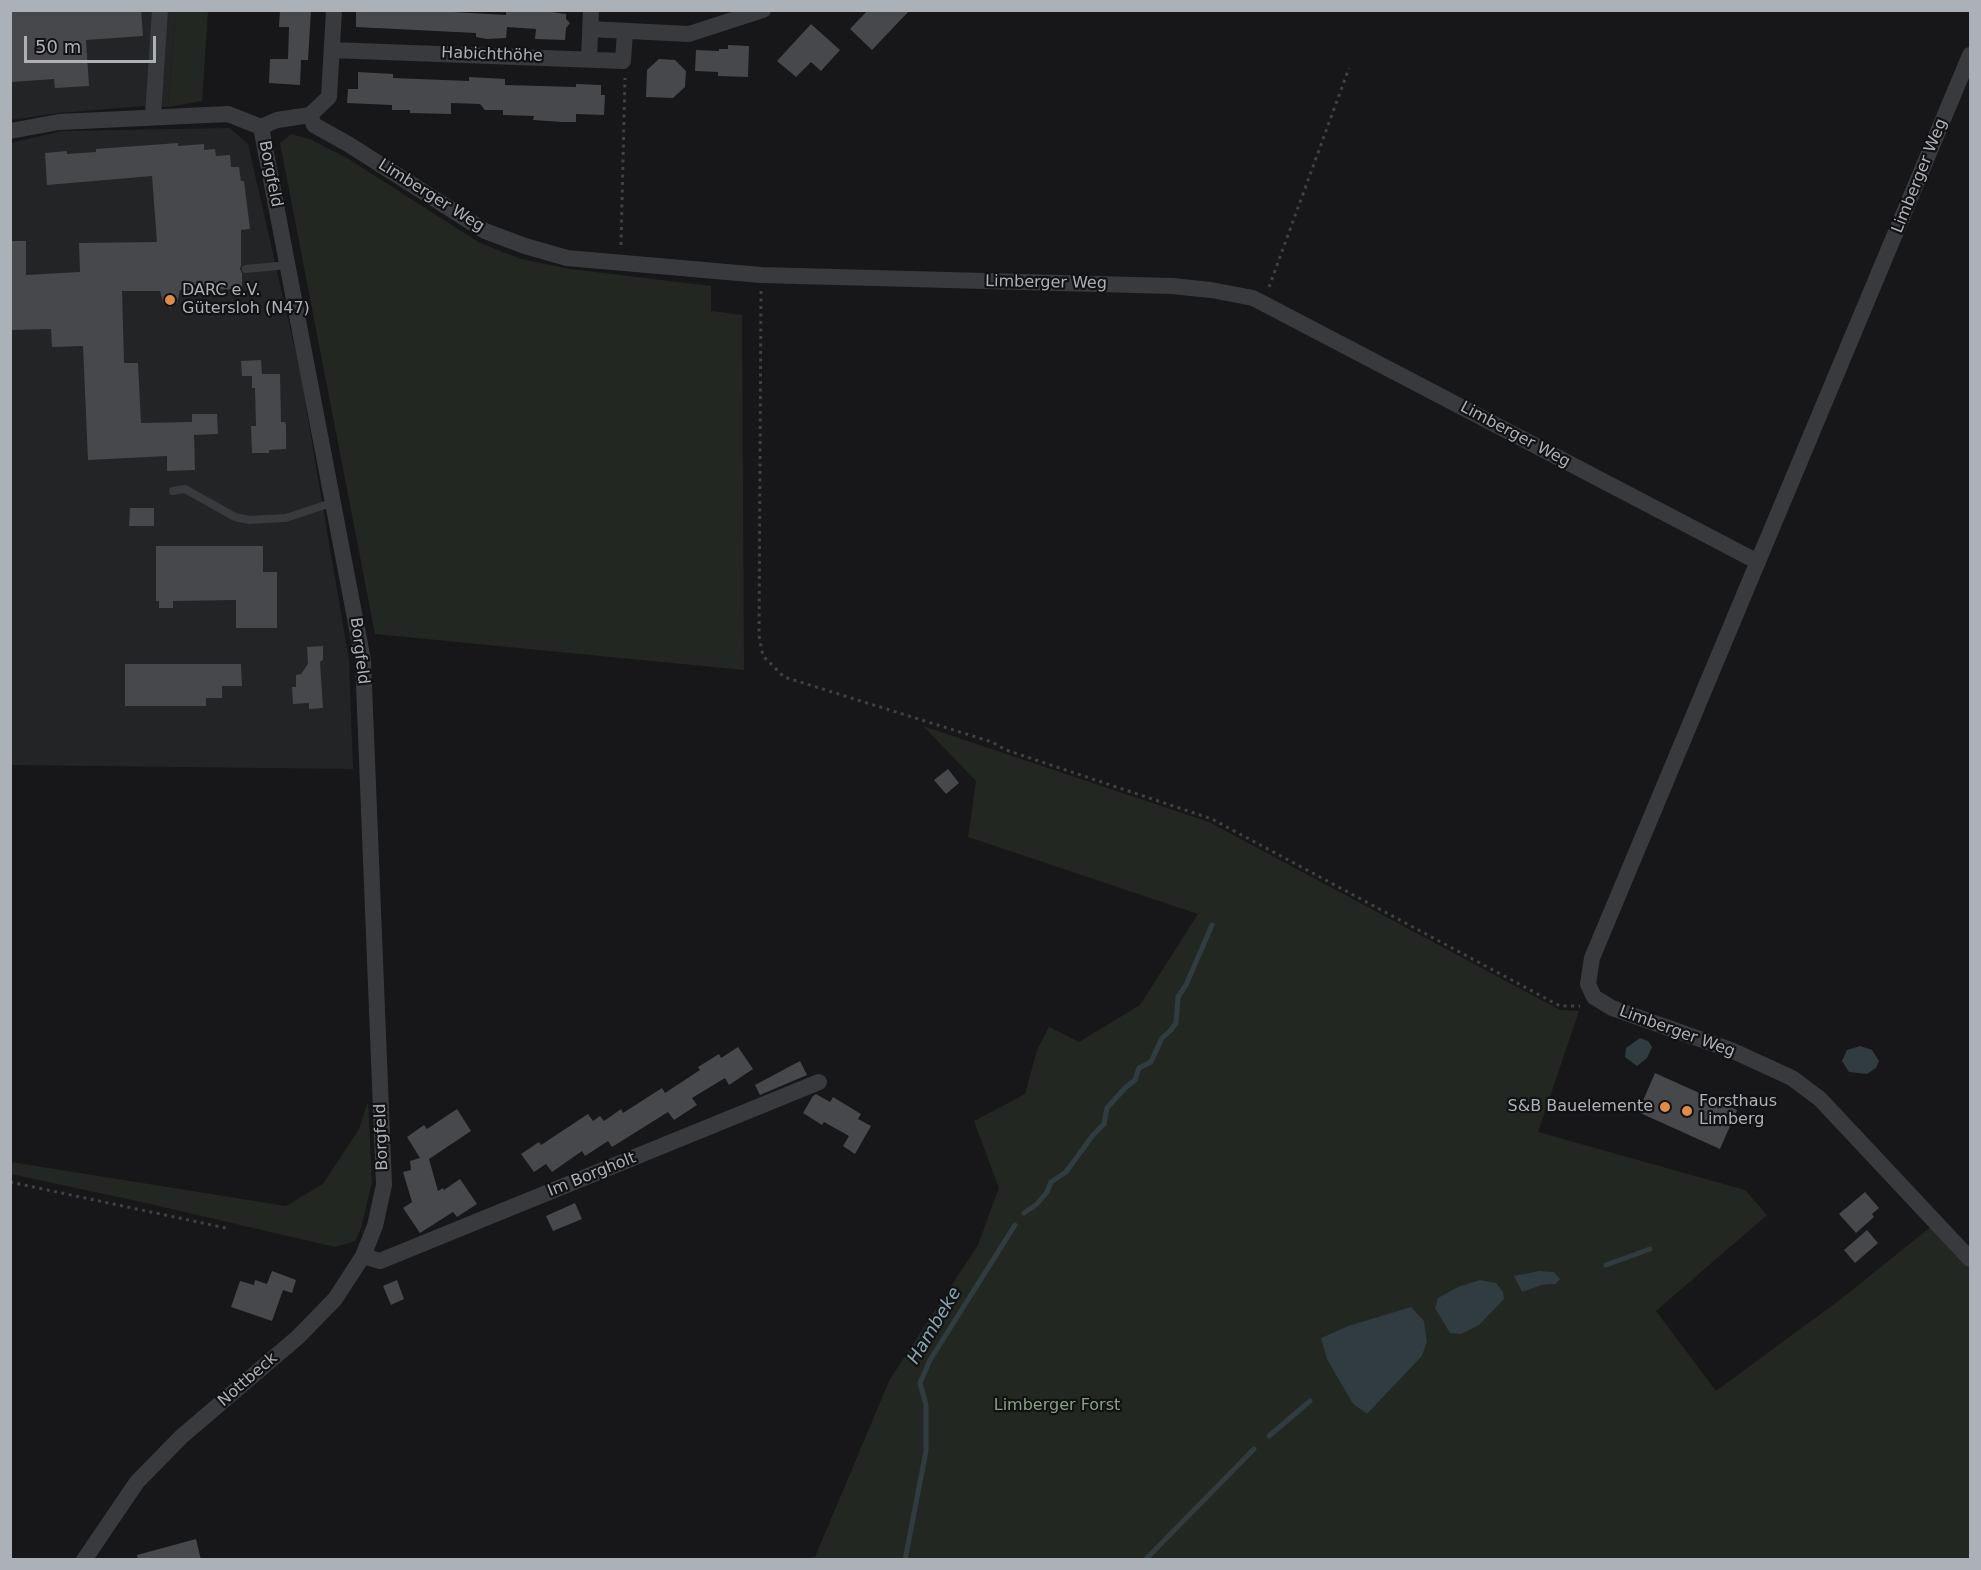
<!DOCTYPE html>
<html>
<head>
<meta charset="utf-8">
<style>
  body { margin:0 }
  #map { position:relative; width:1981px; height:1570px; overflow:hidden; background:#171719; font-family:"DejaVu Sans",sans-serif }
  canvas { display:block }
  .frame { position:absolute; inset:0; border:12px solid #abb1b7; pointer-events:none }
  .scale { position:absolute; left:24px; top:36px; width:132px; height:27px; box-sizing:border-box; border:3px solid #abb1b7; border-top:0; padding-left:8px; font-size:18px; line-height:21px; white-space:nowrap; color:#abb1b7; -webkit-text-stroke:4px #121214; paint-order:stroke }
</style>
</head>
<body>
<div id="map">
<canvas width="1981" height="1570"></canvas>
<div class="frame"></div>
<div class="scale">50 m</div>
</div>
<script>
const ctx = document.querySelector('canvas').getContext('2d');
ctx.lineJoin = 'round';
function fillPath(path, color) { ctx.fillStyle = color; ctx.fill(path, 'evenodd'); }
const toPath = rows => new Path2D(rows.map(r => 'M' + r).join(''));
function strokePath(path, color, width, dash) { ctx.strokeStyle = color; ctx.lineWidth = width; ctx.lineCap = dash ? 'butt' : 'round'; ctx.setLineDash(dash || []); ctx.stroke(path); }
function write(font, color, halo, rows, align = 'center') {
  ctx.font = font + ' "DejaVu Sans",sans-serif'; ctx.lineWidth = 4.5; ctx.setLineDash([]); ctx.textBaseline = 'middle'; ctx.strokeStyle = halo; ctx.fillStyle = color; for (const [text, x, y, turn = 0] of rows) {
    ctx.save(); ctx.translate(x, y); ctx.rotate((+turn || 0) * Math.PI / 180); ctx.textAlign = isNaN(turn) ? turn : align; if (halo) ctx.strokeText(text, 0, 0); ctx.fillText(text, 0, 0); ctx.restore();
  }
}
fillPath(toPath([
  [11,11,176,11,168,107,145,106,59,113,11,120],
  [230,128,248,144,300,372,349,660,353,769,11,765,10,143,62,131]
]), '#232426');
fillPath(toPath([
  [176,11,208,11,202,101,168,107],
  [291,134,310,139,347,158,480,243,521,259,570,269,711,286,711,311,742,315,744,670,375,634,280,143],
  [923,726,1209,822,1560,1010,1579,1011,1538,1132,1745,1190,1767,1215,1656,1311,1716,1391,1841,1299,1933,1225,1970,1267,1970,1559,797,1560,815,1557,890,1379,978,1245,999,1188,974,1121,1025,1094,1037,1050,1049,1027,1079,1042,1140,1005,1198,914,968,837,976,781],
  [1539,1271,1554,1272,1559,1279,1556,1284,1542,1285,1521,1291,1515,1276],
  [1411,1308,1424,1321,1427,1342,1422,1356,1367,1414,1353,1404,1321,1338,1348,1326],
  [368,1102,372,1182,361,1228,355,1241,335,1247,146,1203,11,1174,11,1162,286,1206,323,1184,359,1129]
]), '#222821');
fillPath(toPath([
  [1640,1038,1648,1041,1652,1047,1647,1058,1637,1066,1625,1057,1626,1048],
  [1860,1046,1872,1050,1879,1061,1876,1068,1867,1074,1849,1072,1842,1061,1847,1050],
  [1539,1271,1554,1272,1560,1279,1556,1284,1542,1285,1522,1292,1514,1276],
  [1480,1280,1496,1283,1503,1292,1504,1299,1479,1325,1461,1334,1450,1333,1435,1308,1438,1298,1458,1287],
  [1411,1307,1424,1321,1427,1342,1422,1356,1367,1414,1353,1404,1327,1359,1321,1338,1348,1326]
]), '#313c40');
strokePath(toPath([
  [1024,1213,1037,1204,1047,1192,1051,1182,1066,1172,1093,1135,1104,1124,1107,1108,1125,1088,1135,1080,1139,1068,1151,1062,1162,1038,1171,1030,1176,1023,1178,997,1186,985,1212,925],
  [1606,1265,1650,1249],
  [1269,1436,1310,1401],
  [905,1560,926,1451,926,1405,920,1383,930,1360,1015,1225],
  [1145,1560,1254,1449]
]), '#313c40', 5);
fillPath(toPath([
  [10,10,141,10,143,36,86,40,89,86,55,88,54,79,12,82,10,72],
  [280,10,311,10,308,60,301,60,300,85,269,83,270,59,288,59,289,27,279,27],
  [356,10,453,10,453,12,506,15,506,10,537,10,566,14,566,19,570,23,566,28,565,40,535,39,536,29,507,27,506,38,487,39,476,37,476,33,356,27],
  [868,10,910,10,872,50,850,29],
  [811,24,840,50,821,71,811,62,796,77,777,61],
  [728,45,749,46,748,77,718,76,718,72,695,71,696,50,719,51,719,49,728,49],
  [659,59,675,60,686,71,685,87,673,98,646,97,647,70],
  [358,72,393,74,393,78,469,81,469,77,505,79,505,85,576,87,576,84,601,85,601,95,605,95,604,115,576,114,576,122,562,122,533,120,534,116,503,115,503,110,485,110,480,104,451,103,451,114,410,113,410,110,392,110,392,105,347,103,348,89,358,89],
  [178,143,178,146,204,144,204,150,215,149,216,156,230,155,231,167,239,167,241,181,244,181,250,229,241,230,241,265,240,269,242,273,242,289,180,290,177,303,170,308,163,303,160,291,122,291,124,363,138,363,141,423,192,422,192,414,217,414,218,434,194,435,195,470,167,471,167,456,88,460,83,346,52,347,51,329,10,330,10,241,26,241,26,275,80,272,79,243,157,242,152,176,47,185,45,153,67,151,67,154,96,152,96,149],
  [261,360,262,374,280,374,281,422,285,422,286,425,286,449,269,450,269,453,252,453,251,426,256,426,255,388,252,388,252,376,242,376,241,361],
  [130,508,154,508,154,526,129,526],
  [156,546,263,546,263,572,277,572,277,628,236,628,236,600,173,601,173,608,159,608,159,601,156,601],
  [323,646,323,660,320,662,323,708,309,709,309,703,293,704,292,687,296,687,296,675,301,674,308,664,307,647],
  [125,664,241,664,242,686,222,686,222,698,206,698,206,706,125,706],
  [948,769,959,783,946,794,934,780],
  [738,1047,753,1069,729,1085,725,1078,692,1098,697,1105,674,1120,668,1112,612,1147,608,1141,585,1156,582,1151,552,1172,546,1164,534,1172,521,1154,539,1142,541,1145,588,1114,593,1121,600,1116,604,1121,621,1109,623,1113,662,1088,665,1093,700,1070,698,1067,719,1054,721,1058],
  [800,1061,807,1075,760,1095,755,1085],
  [1655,1073,1737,1110,1720,1149,1638,1112],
  [816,1094,830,1102,833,1097,861,1114,858,1119,871,1126,855,1154,843,1146,849,1136,824,1122,822,1125,803,1113,813,1096],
  [457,1109,471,1131,429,1159,438,1191,443,1188,444,1190,460,1179,477,1204,457,1217,453,1212,420,1233,403,1208,412,1202,403,1172,411,1170,410,1161,420,1158,407,1137,424,1125,427,1129],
  [1865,1192,1879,1208,1872,1214,1874,1217,1856,1233,1839,1214],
  [575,1203,582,1219,553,1231,546,1216],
  [1867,1230,1878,1243,1855,1263,1844,1250],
  [272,1271,296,1280,292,1293,283,1290,272,1321,231,1307,240,1281,254,1285,255,1280,267,1284],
  [397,1280,404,1299,391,1305,383,1286],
  [196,1539,201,1560,138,1560,137,1555]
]), '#46484b');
strokePath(toPath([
  [621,245,625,78],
  [1269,287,1349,68],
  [761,291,759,636,763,656,784,677,992,742,1006,750,1212,819,1560,1006,1580,1006],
  [10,1182,226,1228]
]), '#3f4144', 3, [3, 4.5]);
strokePath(toPath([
  [246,269,288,265],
  [173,491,185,489,235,517,249,520,286,518,334,502]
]), '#383a3d', 8);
strokePath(toPath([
  [590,29,689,34,763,10],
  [332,50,623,61,625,32],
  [1970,55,1592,958,1588,984,1594,997,1612,1008,1731,1050,1792,1078,1820,1099,1970,1259],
  [589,59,591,10],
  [310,115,314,125,348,144,485,231,525,246,567,258,761,275,1172,286,1211,290,1253,298,1758,562],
  [310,115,329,97,334,10],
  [153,116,160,10],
  [10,131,59,122,228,114,261,127,277,120,310,115],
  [363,1256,380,1261,819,1082],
  [84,1560,137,1482,181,1437,298,1337,335,1299,363,1256,375,1226,384,1185,363,660,261,127]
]), '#383a3d', 16);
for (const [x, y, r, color] of [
  [170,300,6,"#de8d49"],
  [1665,1107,6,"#de8d49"],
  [1687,1111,6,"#de8d49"]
]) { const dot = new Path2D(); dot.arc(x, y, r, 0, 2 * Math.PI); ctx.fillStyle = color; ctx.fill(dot); strokePath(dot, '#121214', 2); }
write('16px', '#abb1b7', '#121214', [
  ["Habichthöhe",492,55,2],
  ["Borgfeld",270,174,79],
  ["Limberger Weg",1920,176,-68],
  ["Limberger Weg",431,196,32],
  ["Limberger Weg",1046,283,1],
  ["Limberger Weg",1515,435,28],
  ["Borgfeld",359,651,83],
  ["Limberger Weg",1677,1032,20],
  ["Borgfeld",382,1137,-92],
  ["Im Borgholt",592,1175,-22],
  ["Nottbeck",248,1380,-41]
]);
write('16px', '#abb1b7', '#121214', [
  ["DARC e.V.",182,291],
  ["Gütersloh (N47)",182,309],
  ["Forsthaus",1699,1102],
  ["Limberg",1699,1120],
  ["S&B Bauelemente",1653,1107,"right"]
], 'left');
write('16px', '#88a084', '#121214', [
  ["Limberger Forst",1057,1406]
]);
write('italic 18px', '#85a4ae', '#121214', [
  ["Hambeke",935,1326,-59]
]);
</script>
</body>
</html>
